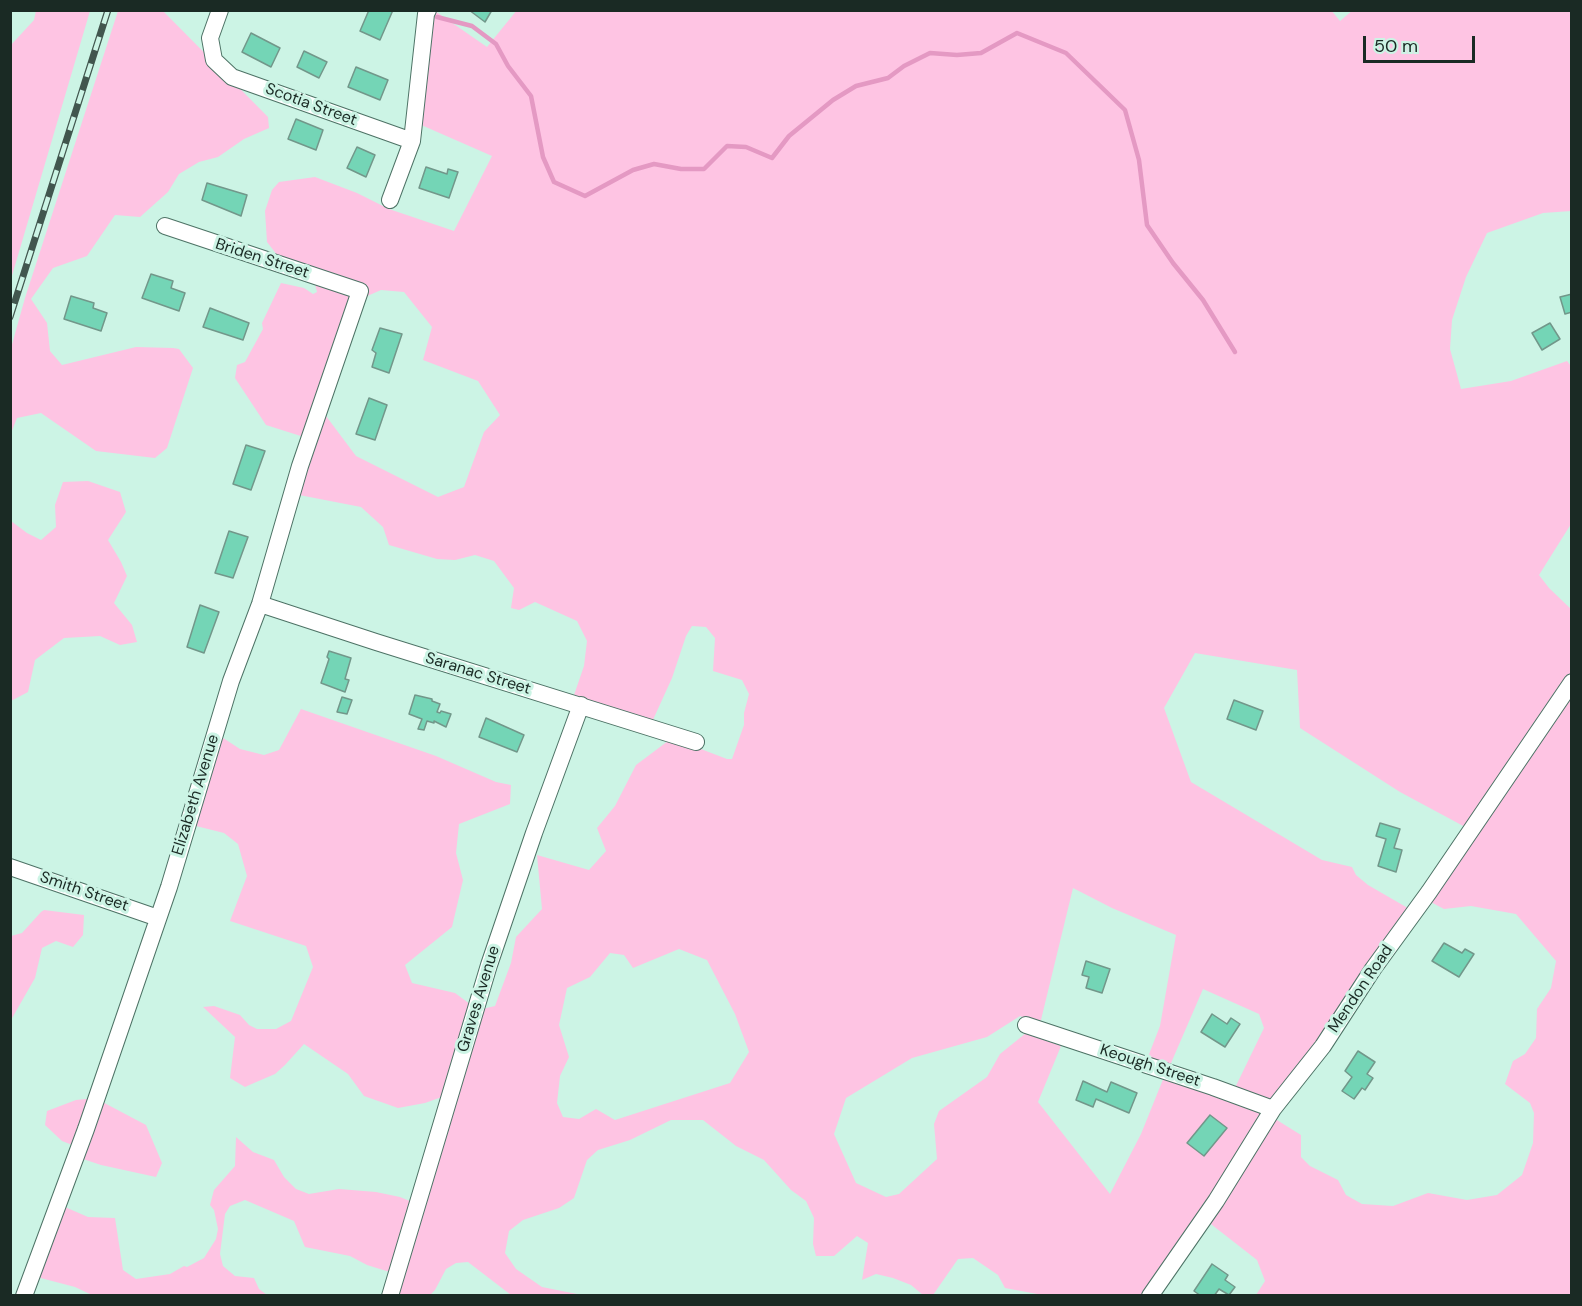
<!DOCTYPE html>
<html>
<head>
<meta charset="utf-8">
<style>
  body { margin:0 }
  #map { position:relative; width:1582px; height:1306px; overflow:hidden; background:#ccf4e5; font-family:"DM Sans",sans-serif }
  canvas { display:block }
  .frame { position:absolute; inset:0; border:12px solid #1a2a24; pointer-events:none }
  .scale { position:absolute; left:1363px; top:36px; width:112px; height:27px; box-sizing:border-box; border:3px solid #1a2a24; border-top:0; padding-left:8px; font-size:18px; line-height:21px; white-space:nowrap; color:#1a2a24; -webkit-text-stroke:4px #ccf4e5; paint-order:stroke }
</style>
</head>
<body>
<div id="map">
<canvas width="1582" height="1306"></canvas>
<div class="frame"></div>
<div class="scale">50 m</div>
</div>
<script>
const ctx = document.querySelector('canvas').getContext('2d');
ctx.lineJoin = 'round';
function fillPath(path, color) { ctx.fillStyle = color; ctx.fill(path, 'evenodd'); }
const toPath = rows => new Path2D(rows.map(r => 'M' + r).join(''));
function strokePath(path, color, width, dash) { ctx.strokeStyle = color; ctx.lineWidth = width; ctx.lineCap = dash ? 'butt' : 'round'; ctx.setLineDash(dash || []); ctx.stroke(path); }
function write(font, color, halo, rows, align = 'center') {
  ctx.font = font + ' "DM Sans",sans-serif'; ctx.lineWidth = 6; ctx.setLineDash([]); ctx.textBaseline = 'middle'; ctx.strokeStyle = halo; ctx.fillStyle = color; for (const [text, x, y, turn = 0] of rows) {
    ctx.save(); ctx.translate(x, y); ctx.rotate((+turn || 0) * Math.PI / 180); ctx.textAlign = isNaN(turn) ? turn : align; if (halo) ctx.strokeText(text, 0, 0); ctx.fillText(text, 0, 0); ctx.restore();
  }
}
fillPath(toPath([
  [517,10,1331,10,1340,21,1353,10,1571,11,1571,211,1543,213,1487,233,1466,277,1452,320,1450,349,1461,389,1511,381,1567,361,1571,366,1571,524,1539,575,1549,588,1572,610,1571,1295,1256,1295,1265,1281,1257,1260,1207,1221,1150,1295,1048,1296,1005,1288,998,1275,973,1258,958,1259,933,1295,923,1295,911,1285,893,1278,876,1274,862,1280,868,1243,857,1236,834,1256,816,1256,813,1244,814,1218,806,1201,791,1190,764,1160,736,1146,703,1120,671,1120,630,1140,598,1150,587,1160,574,1198,559,1208,523,1220,509,1231,505,1253,516,1269,542,1287,582,1295,511,1295,468,1262,456,1263,446,1269,435,1290,430,1295,390,1295,396,1274,367,1265,350,1256,305,1247,294,1221,245,1200,230,1206,225,1214,220,1254,223,1266,235,1276,254,1278,259,1289,267,1295,92,1295,75,1287,33,1276,58,1204,88,1217,115,1218,123,1270,136,1279,170,1274,184,1266,187,1267,204,1258,216,1239,218,1229,214,1210,210,1205,214,1190,235,1166,236,1137,253,1152,274,1160,284,1177,296,1189,309,1194,339,1189,376,1192,400,1197,417,1204,453,1093,425,1103,398,1108,364,1096,348,1074,304,1044,285,1065,275,1074,254,1083,245,1087,230,1078,235,1037,203,1007,214,1006,240,1015,249,1025,257,1029,276,1029,291,1021,313,967,306,946,230,921,247,876,238,844,224,833,188,824,214,732,240,749,264,755,279,750,301,709,436,756,496,782,511,785,510,804,459,824,456,853,463,880,452,927,405,965,412,983,455,993,478,1010,495,1006,511,963,516,937,542,909,537,855,589,870,606,851,597,828,615,806,636,765,672,738,727,759,732,759,744,725,744,713,749,694,742,680,713,671,715,638,706,627,692,626,686,636,672,678,652,722,574,695,584,666,587,641,577,621,535,602,519,610,511,608,514,588,494,561,475,555,455,560,437,559,389,545,383,527,361,507,294,494,307,438,266,425,235,378,237,365,245,362,263,329,262,323,281,283,304,288,313,294,317,292,315,284,281,260,267,242,265,211,272,190,279,182,315,177,357,193,389,209,454,231,492,156,419,124,435,11,487,47],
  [381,290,404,292,432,327,423,360,478,381,500,415,484,432,464,487,438,497,356,456,320,408,356,301],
  [1195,653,1297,670,1300,728,1400,792,1467,828,1425,899,1444,909,1471,906,1516,914,1556,961,1551,988,1537,1009,1536,1038,1525,1054,1513,1061,1505,1084,1530,1103,1534,1113,1533,1143,1522,1175,1497,1195,1467,1200,1428,1193,1393,1206,1362,1204,1346,1195,1338,1180,1310,1166,1301,1157,1301,1135,1272,1117,1413,911,1368,885,1356,875,1352,867,1322,860,1191,782,1164,708],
  [1073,888,1112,908,1176,935,1160,1026,1146,1062,1166,1072,1141,1134,1110,1194,1038,1102,1061,1046,1026,1033,1000,1054,987,1077,939,1111,934,1124,937,1159,899,1194,886,1197,856,1183,834,1134,846,1098,912,1058,987,1037,1020,1016,1040,1024],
  [679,949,707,960,735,1014,749,1052,730,1083,615,1120,596,1109,579,1119,563,1117,557,1103,560,1076,569,1057,559,1025,567,988,590,977,610,953,624,955,633,968],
  [1203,989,1259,1014,1264,1028,1232,1094,1168,1070],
  [36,11,90,11,11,279,11,45,34,20],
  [118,11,163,11,268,117,269,128,244,139,218,157,199,162,179,174,168,192,140,217,115,215,87,256,53,268,31,299,47,323,50,351,62,365,136,347,173,348,179,349,193,368,167,448,155,458,96,451,41,413,17,418,11,433,11,348,25,298],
  [88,481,120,492,126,512,108,540,121,562,127,576,114,603,132,625,137,642,120,645,100,636,64,638,35,660,28,692,11,701,11,521,27,533,41,540,56,527,55,505,63,482],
  [44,910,84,915,83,935,73,947,56,941,42,948,35,978,11,1020,11,936,22,933,41,912],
  [95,1098,146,1125,162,1163,156,1177,101,1165,77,1157,75,1146,62,1141,45,1125,47,1111,76,1100]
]), '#fec4e3');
strokePath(toPath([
  [437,17,472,26,496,44,508,66,531,96,543,157,554,182,585,196,633,170,654,164,681,169,704,169,727,146,746,147,772,158,789,136,833,100,856,86,888,78,904,66,930,53,957,55,981,53,1017,33,1066,53,1125,110,1139,160,1147,225,1173,263,1203,300,1235,352]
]), '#e499c3', 4.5);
const building = toPath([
  [369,10,393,10,380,40,360,31,369,10],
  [469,10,492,10,485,22,469,10],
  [251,33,280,48,271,67,242,52,251,33],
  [304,51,327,62,319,78,297,67,304,51],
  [356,67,388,80,380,100,348,87,356,67],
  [296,119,323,130,316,150,288,139,296,119],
  [357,147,375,155,366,177,347,168,357,147],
  [426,167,447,174,448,169,458,172,449,198,419,188,426,167],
  [207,183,247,195,241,216,202,200,207,183],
  [151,274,173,281,171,288,185,293,179,311,142,298,151,274],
  [1572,294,1572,312,1565,314,1560,297,1572,294],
  [71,296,94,303,93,308,107,313,101,331,64,319,71,296],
  [210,308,249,323,243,340,203,327,210,308],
  [1550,323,1560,339,1542,350,1532,333,1550,323],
  [380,328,402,334,389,373,372,367,376,353,372,350,380,328],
  [369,398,387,405,375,440,356,434,369,398],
  [246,445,265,451,251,490,233,484,246,445],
  [229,531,248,537,233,578,215,573,229,531],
  [200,605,219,612,204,653,187,647,200,605],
  [329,651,351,658,345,679,349,680,345,692,321,683,329,659,327,657,329,651],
  [415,695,432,699,432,701,440,704,437,712,440,713,441,711,451,714,446,727,434,721,434,723,427,721,424,730,418,729,422,719,409,714,415,695],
  [342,697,352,700,347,714,337,712,342,697],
  [1234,700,1263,711,1256,730,1227,719,1234,700],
  [486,718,524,735,517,752,479,737,486,718],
  [1380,823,1400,829,1394,848,1402,850,1396,872,1378,866,1386,839,1376,836,1380,823],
  [1444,943,1462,953,1465,949,1474,954,1459,977,1432,961,1444,943],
  [1086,961,1110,969,1102,993,1086,988,1089,977,1082,975,1086,961],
  [1212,1014,1227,1024,1231,1018,1240,1024,1225,1047,1201,1032,1212,1014],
  [1358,1051,1375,1062,1367,1074,1373,1078,1365,1090,1362,1088,1354,1099,1342,1091,1352,1077,1345,1071,1358,1051],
  [1083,1081,1107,1092,1111,1082,1137,1093,1129,1113,1096,1099,1093,1107,1076,1100,1083,1081],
  [1210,1115,1227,1128,1204,1156,1187,1143,1210,1115],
  [1212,1264,1228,1275,1225,1280,1235,1287,1229,1295,1219,1289,1214,1296,1201,1296,1194,1291,1212,1264]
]);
fillPath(building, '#74d5b6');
strokePath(building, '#72978a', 1.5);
const minor = toPath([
  [220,10,210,38,214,60,232,77,412,141],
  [390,200,412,141,426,14,428,10],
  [260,604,376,642,696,742],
  [10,867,158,918],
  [1026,1025,1213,1087,1273,1109],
  [24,1296,86,1129,169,887,231,681,260,604,300,466,360,291,165,226],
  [390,1296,489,965,534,833,581,705],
  [1150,1296,1216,1201,1273,1109,1323,1046,1373,969,1429,892,1572,682]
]);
strokePath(minor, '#4d7265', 18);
strokePath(minor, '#fff', 16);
const rail = toPath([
  [10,317,108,10]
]);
strokePath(rail, '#41564e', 7);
strokePath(rail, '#ccf4e5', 4.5, [14]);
write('16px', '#1a2a24', '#ccf4e5', [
  ["Scotia Street",311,105,20],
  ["Briden Street",262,259,18],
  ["Saranac Street",478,674,17],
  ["Elizabeth Avenue",196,795,-73],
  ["Smith Street",84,892,19],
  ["Mendon Road",1361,989,-56],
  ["Graves Avenue",479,999,-73],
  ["Keough Street",1150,1066,18]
]);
</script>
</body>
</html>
